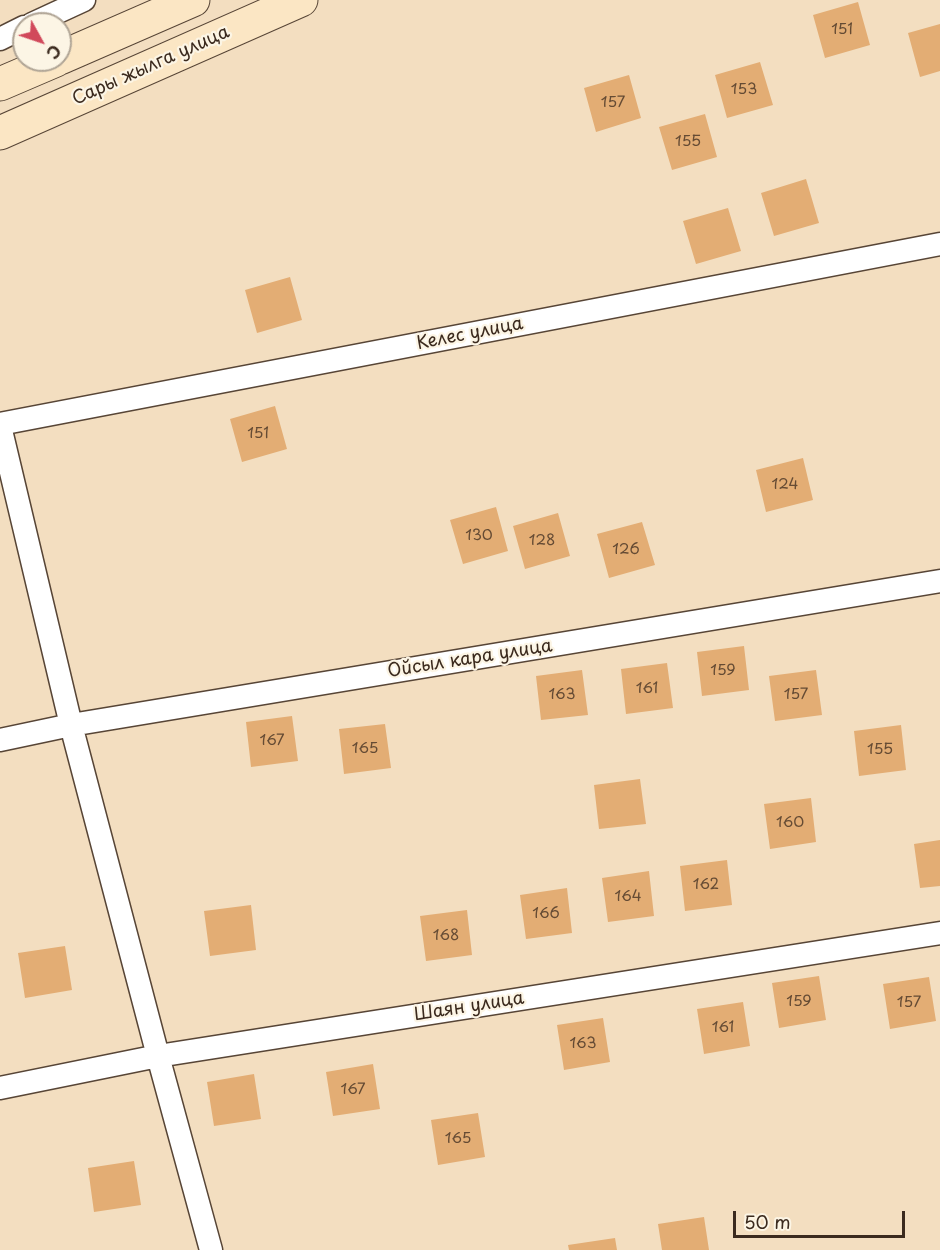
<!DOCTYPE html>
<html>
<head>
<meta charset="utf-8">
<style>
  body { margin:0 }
  #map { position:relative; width:940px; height:1250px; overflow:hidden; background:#f3dec0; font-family:"Playpen Sans",sans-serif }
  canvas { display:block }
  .north { position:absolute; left:12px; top:12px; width:60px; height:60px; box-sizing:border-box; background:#fcf5e5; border:2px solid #afa495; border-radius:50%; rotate:130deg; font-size:16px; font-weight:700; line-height:24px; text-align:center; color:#3b2a1e }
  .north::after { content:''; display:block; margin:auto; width:21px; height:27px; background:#d1495b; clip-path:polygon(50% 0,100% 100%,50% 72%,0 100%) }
  .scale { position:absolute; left:733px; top:1211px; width:172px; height:27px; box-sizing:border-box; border:3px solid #3b2a1e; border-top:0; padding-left:8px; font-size:18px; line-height:21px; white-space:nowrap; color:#3b2a1e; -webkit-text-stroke:4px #fcf5e5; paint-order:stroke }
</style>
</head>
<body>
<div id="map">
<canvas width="940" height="1250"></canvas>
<div class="north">С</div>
<div class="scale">50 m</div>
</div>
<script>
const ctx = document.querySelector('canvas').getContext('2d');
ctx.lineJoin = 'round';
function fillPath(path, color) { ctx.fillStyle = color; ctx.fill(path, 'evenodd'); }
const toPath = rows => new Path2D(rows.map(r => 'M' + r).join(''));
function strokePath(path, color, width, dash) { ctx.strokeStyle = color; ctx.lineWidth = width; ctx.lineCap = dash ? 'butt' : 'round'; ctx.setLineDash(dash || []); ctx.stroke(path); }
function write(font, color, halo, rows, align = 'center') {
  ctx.font = font + ' "Playpen Sans",sans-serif'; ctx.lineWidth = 4.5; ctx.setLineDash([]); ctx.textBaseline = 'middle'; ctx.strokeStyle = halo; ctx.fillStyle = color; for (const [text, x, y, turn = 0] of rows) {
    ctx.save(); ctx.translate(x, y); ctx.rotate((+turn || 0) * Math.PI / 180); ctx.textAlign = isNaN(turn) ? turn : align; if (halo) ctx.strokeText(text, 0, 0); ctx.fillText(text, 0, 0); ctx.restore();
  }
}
fillPath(toPath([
  [858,2,870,45,825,58,813,15],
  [940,24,940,71,920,77,908,33],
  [760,62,773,105,727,118,715,75],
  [629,75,641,118,596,132,584,88],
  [705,114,717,157,672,170,659,127],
  [806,179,819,223,774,236,761,193],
  [728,208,741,251,696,264,683,221],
  [290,277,302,320,257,333,245,290],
  [275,406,287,449,242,462,230,419],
  [803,458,813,500,766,512,756,470],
  [496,507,508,551,463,564,450,520],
  [558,513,570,556,525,569,513,526],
  [642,522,655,565,609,578,597,534],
  [744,646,749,690,702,696,697,652],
  [667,663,673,708,626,714,621,669],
  [582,670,588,715,541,720,536,676],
  [816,670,822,715,775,721,769,676],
  [292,716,298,761,251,767,246,722],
  [385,724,391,768,344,774,339,729],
  [901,725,906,770,859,776,854,731],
  [640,779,646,824,599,829,594,785],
  [811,798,816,842,770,849,764,804],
  [940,840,940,886,920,888,914,844],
  [727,860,732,905,685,911,680,866],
  [649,871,654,916,608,922,602,878],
  [567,888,572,933,526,939,520,895],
  [251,905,256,950,210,956,204,911],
  [467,910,472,955,426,961,420,916],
  [65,946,72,990,25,998,18,953],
  [819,976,826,1020,779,1028,772,983],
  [929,977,936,1021,890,1029,883,984],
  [743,1002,750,1046,704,1054,697,1009],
  [603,1018,610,1062,564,1070,557,1025],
  [373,1064,380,1109,333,1116,326,1072],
  [254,1074,261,1119,214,1126,207,1082],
  [478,1113,485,1157,438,1165,431,1120],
  [134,1161,141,1205,94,1212,88,1168],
  [704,1217,709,1250,662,1250,658,1224],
  [615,1238,617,1250,569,1250,568,1245]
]), '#e3ad74');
const minor = toPath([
  [32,24,84,0],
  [0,39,24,27],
  [0,424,940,244],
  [0,426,71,725,158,1056,211,1250],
  [0,740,71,725,940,581],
  [0,1088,158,1056,940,933]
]);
const secondary = toPath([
  [60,58,193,0],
  [0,84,56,60],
  [0,133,301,0]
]);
strokePath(minor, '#574536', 25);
strokePath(secondary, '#574536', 35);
strokePath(minor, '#fff', 22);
strokePath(secondary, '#fbe6c4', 33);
write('15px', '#654b34', null, [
  ["151",842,30],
  ["153",744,90],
  ["157",613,103],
  ["155",688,142],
  ["151",258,434],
  ["124",785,485],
  ["130",479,536],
  ["128",542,541],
  ["126",626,550],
  ["159",723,671],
  ["161",647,689],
  ["163",562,695],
  ["157",796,695],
  ["167",272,741],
  ["165",365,749],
  ["155",880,750],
  ["160",790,823],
  ["162",706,885],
  ["164",628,897],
  ["166",546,914],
  ["168",446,936],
  ["159",799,1002],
  ["157",909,1003],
  ["161",723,1028],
  ["163",583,1044],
  ["167",353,1090],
  ["165",458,1139]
]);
write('18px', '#3b2a1e', '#fcf5e5', [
  ["Сары жылга улица",151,66,-24],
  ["Келес улица",470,334,-11],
  ["Ойсыл кара улица",470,659,-9],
  ["Шаян улица",469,1007,-9]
]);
</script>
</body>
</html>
